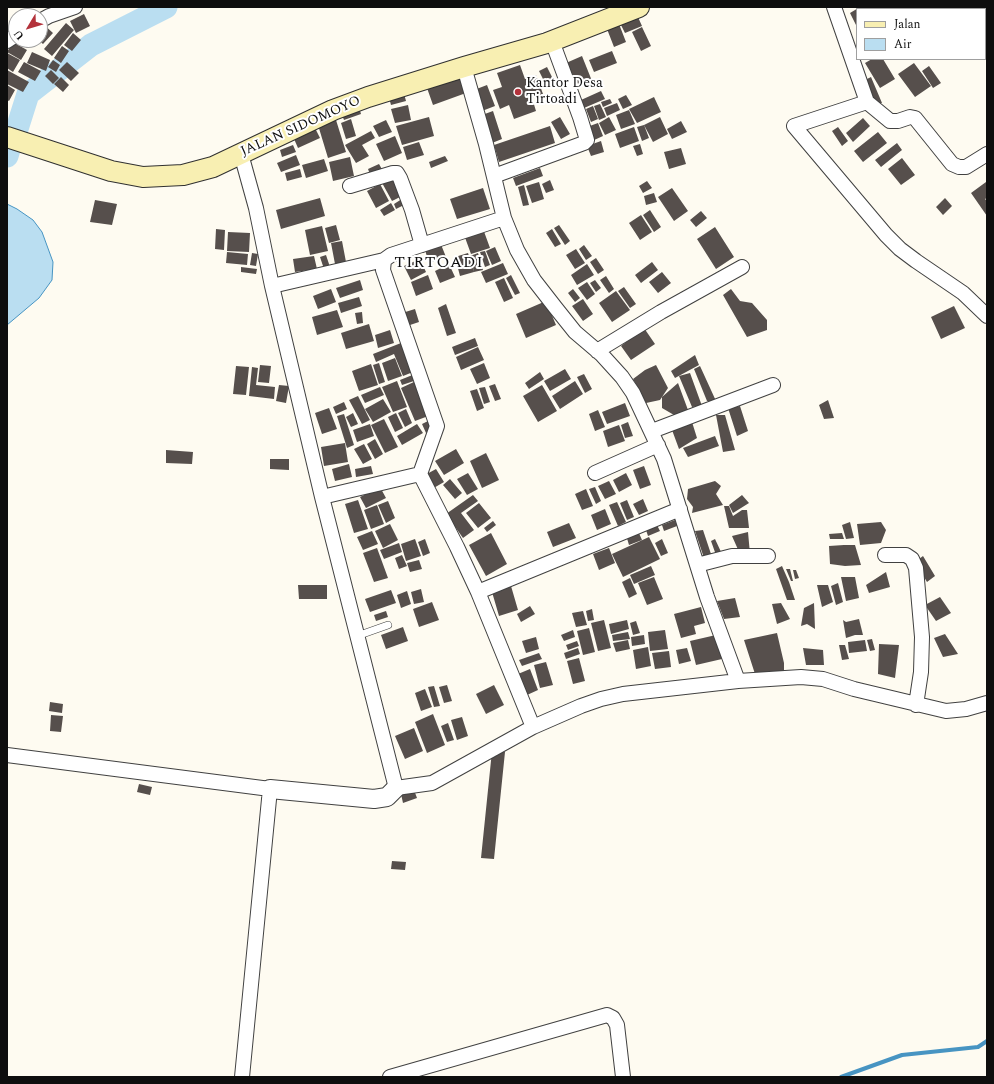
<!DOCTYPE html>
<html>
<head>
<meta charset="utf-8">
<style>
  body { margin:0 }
  #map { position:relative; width:994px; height:1084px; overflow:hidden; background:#fefbf1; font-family:Spectral,serif }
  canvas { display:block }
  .frame { position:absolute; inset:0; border:8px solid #0e0e0e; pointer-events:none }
  .legend { position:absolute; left:856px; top:8px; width:130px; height:52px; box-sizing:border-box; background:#fff; border:1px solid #9f9f9f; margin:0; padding:5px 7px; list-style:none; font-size:12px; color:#0e0e0e }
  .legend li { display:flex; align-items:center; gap:8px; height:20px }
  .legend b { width:20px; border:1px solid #9f9f9f }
  .north { position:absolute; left:8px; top:8px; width:40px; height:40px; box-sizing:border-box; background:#fff; border:1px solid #9f9f9f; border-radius:50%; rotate:232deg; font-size:11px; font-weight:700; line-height:16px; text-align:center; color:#0e0e0e }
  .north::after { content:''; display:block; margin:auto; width:14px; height:18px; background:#b3323b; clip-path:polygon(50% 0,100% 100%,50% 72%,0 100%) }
</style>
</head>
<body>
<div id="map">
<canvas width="994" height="1084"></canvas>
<div class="frame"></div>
<ul class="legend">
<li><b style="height:5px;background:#f8efb2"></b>Jalan</li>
<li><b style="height:11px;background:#badef1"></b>Air</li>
</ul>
<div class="north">U</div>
</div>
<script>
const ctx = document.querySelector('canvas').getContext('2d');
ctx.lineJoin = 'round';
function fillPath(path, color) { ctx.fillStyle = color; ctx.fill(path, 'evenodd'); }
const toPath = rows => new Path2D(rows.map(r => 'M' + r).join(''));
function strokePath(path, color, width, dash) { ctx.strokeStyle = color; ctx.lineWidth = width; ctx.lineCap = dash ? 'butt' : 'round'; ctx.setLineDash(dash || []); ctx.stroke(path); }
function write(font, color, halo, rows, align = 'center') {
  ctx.font = font + ' Spectral,serif'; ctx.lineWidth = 4; ctx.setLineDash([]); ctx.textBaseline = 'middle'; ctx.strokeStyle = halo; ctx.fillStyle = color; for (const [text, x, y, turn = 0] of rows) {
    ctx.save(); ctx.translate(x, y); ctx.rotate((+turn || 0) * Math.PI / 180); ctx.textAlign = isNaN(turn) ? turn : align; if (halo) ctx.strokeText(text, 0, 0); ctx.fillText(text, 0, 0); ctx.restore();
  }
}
const water = toPath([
  [7,204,17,209,33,220,42,232,53,262,52,280,39,298,7,325,7,204]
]);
fillPath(water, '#badef1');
strokePath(water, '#4794c2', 1);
strokePath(toPath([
  [841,1077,902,1055,978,1047,987,1041]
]), '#4794c2', 4);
strokePath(toPath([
  [16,132,28,94,91,45,166,7],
  [7,156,10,146]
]), '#badef1', 23);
fillPath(toPath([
  [860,7,867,7,868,9,857,9,857,27,850,13],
  [911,7,960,7,961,9,907,9],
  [84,14,90,26,76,33,70,21],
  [637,15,642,26,625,33,620,23],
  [42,23,53,33,43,44,38,40,40,40,40,26],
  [66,23,74,30,52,56,44,49],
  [619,24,626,42,614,47,607,29],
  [642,27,651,46,641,51,632,32],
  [73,33,81,40,72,51,64,45],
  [13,42,27,50,21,60,7,52],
  [62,46,69,51,61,63,54,58],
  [612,51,617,63,594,72,589,60],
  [32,52,50,60,46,71,27,63],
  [7,53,20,60,13,72,7,68],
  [582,56,592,81,578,84,566,63],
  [872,59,883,59,895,79,880,88,865,63],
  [53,60,60,65,56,72,48,67],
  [24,62,41,71,35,81,18,72],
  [67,62,79,73,71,81,59,70],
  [914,63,931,86,915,97,898,74],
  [520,65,525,79,536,75,543,94,532,98,536,111,514,119,509,105,500,109,493,90,502,87,497,73],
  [929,66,941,83,933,88,922,71],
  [547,67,556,85,548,89,539,71],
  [7,70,29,82,23,92,7,84],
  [51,70,59,78,53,84,45,76],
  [460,76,466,93,433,105,427,88],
  [61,77,69,85,63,92,54,84],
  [871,77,882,103,872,103,861,82],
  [7,85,15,90,9,101,7,100],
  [487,85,495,106,482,111,474,90],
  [403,90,406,101,391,105,388,94],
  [601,91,605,99,584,108,581,100],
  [626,95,632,105,623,109,618,99],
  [654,97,661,112,637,123,629,109],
  [610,99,612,103,603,107,601,102],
  [617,103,620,110,607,116,604,108],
  [358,104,361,114,344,120,340,110],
  [600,104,606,117,599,120,594,106],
  [408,105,411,120,395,123,391,109],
  [593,106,598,119,591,122,586,109],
  [629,110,635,124,621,129,616,115],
  [493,111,502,139,492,143,482,115],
  [429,117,434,136,402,145,396,126],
  [560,117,570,134,561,139,551,122],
  [609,117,616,130,605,135,599,123],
  [660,117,668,134,653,142,644,125],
  [863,118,870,126,853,142,846,133],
  [351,119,356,136,346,139,341,123],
  [336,120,346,152,328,158,318,125],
  [386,120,392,132,379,137,373,126],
  [681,121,687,132,672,139,667,129],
  [312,122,320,138,298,148,291,132],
  [598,123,603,136,592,141,587,127],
  [644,125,649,138,642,141,637,127],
  [550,126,555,143,499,162,494,145],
  [634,127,639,141,620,148,615,134],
  [838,127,848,141,842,146,832,131],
  [371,131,375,138,362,145,369,156,356,163,345,145],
  [878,132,887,143,863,162,854,151],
  [395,136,402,153,384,161,376,144],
  [601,141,604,152,591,156,587,146],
  [419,142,424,155,407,160,403,147],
  [897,143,902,150,881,167,875,160],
  [640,144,643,154,637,156,633,146],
  [293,145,296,152,282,157,280,150],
  [681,148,686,164,669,169,664,152],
  [296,155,300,165,281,172,277,163],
  [445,156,448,161,431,168,429,162],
  [350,157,354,176,333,181,329,162],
  [902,158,915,175,901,185,888,169],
  [324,159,328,171,306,178,302,165],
  [379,164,383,171,371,177,368,169],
  [540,168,543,176,516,186,513,178],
  [300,169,302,177,287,181,285,173],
  [393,175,404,195,392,201,381,181],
  [550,180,554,190,546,193,542,184],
  [647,181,652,188,643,193,639,186],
  [539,182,544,199,532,203,526,186],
  [986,182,987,184,987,198,985,199,987,201,987,216,971,193],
  [380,184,389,201,376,208,367,191],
  [524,185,529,205,523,206,518,187],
  [483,188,490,209,457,219,450,199],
  [672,188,688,211,674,221,658,197],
  [654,193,657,202,646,205,644,196],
  [405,197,408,203,396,209,394,204],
  [320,198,325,216,281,229,276,210],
  [945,198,952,206,943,215,936,207],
  [95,200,117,204,112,225,90,222],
  [391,203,395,210,384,216,380,210],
  [650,210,661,227,654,232,643,215],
  [701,211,707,218,696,227,690,220],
  [641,215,652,232,640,240,629,223],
  [336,225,340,240,329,243,325,228],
  [559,225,570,241,565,245,554,228],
  [322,226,328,251,310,255,305,230],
  [482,226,490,248,471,254,463,232],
  [715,227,734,257,716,269,697,239],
  [216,229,225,230,224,250,215,249],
  [552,229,561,244,555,247,546,233],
  [228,232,250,233,249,252,227,251],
  [342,241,346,262,335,264,331,243],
  [440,242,446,257,429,263,424,247],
  [584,245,592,256,586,260,579,249],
  [495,247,501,261,492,265,486,251],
  [576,249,585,263,575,269,566,255],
  [485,251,490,265,485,267,480,252],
  [227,252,248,254,247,265,226,263],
  [252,253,258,254,256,266,250,265],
  [468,253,474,272,460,276,455,257],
  [478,253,483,270,474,272,470,256],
  [326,255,330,267,324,269,320,257],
  [314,256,317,269,295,272,293,259],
  [596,258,604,270,598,274,590,262],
  [420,259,426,272,411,280,404,266],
  [652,262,658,270,641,283,635,275],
  [503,263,508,274,486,283,481,272],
  [449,264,455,277,440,283,435,271],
  [587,264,594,275,577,285,571,275],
  [241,267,257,269,256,274,241,272],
  [662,272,671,283,658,293,649,282],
  [428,275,433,289,416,296,411,282],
  [511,275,520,293,515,295,506,278],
  [606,276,614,289,609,293,600,280],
  [504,278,513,298,504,302,495,282],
  [360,280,363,290,340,298,336,288],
  [595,280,601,288,596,292,590,283],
  [587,282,595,294,587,300,578,288],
  [624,287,636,304,630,308,618,291],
  [331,289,336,302,318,309,313,296],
  [573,289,580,298,575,302,568,293],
  [731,289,740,301,752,303,767,320,767,330,747,337,723,295],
  [616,291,630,310,612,322,599,303],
  [359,297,362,306,341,313,338,303],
  [583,299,593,314,583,321,572,306],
  [546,301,556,325,526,338,516,314],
  [446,304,456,333,447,336,438,308],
  [954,306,965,328,941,339,931,317],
  [415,309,419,322,407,326,402,313],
  [337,310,343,327,317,335,312,317],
  [362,312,363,323,357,324,355,313],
  [369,324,374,341,346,349,341,333],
  [644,328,655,344,631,360,621,346],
  [390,330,394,343,378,348,375,335],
  [475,338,478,346,455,355,452,347],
  [401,343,413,372,403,376,394,354,376,362,373,354],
  [478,347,484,360,461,370,456,357],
  [695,355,699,365,675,378,671,371],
  [395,358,402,376,388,381,382,363],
  [379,363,385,382,379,384,373,365],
  [484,363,490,378,477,384,470,369],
  [371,364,378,385,359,391,352,371],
  [260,365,271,366,269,383,258,382],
  [656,365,668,388,660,400,646,403,641,393,633,379,645,370],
  [236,366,249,367,246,395,233,394],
  [700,366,716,401,707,401,694,369],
  [252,367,258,368,256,385,275,387,274,399,249,396],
  [565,369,571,379,550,391,544,381],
  [540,372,544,379,529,389,525,383],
  [690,373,702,406,692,407,679,376],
  [415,374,417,380,402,385,400,380],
  [584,374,592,389,585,393,577,377],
  [397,381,407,407,393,412,382,387],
  [416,381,431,415,415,421,401,388],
  [575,381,583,394,560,409,552,396],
  [678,383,688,410,674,415,662,408,662,397],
  [495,384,501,399,495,401,489,386],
  [279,385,289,386,286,403,276,401],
  [542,385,557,411,538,422,523,396],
  [380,387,384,395,365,403,361,395],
  [485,387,490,402,484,404,479,388],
  [477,389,484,408,477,411,470,391],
  [358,396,370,420,362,424,349,400],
  [383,399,391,412,373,422,365,409],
  [828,400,834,418,824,419,819,405],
  [344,402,347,409,336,414,333,407],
  [625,403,630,416,607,424,602,412],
  [740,406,748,431,737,436,728,408],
  [329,408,337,429,322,434,315,413],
  [406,409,412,423,405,427,398,413],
  [598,410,605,427,595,431,589,414],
  [353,413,358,424,351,427,346,417],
  [396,413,403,428,395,432,388,417],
  [344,414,354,445,347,448,337,416],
  [716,415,725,415,735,450,723,452],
  [384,419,398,447,385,453,371,425],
  [428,421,432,430,426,433,422,424],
  [628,422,633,436,625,438,621,425],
  [692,422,697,438,679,449,672,430],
  [370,424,374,436,357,442,353,430],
  [417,424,423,433,402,445,397,436],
  [619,425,625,441,608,447,603,431],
  [715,436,719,446,688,457,683,448],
  [375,439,383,454,375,459,367,444],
  [345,443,348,462,324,466,321,447],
  [364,444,372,459,363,464,354,449],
  [456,449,464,463,444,475,435,461],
  [166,450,193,452,192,464,166,463],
  [486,453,499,480,482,488,470,461],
  [270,459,289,459,289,470,270,469],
  [349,464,352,477,335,481,332,469],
  [371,466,373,474,356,477,355,469],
  [644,466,651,485,640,489,633,470],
  [436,469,444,482,432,489,425,475],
  [468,473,478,489,467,495,457,479],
  [626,473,632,485,619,492,613,480],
  [450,479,462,493,455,499,443,485],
  [609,481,616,494,605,499,598,486],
  [715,481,721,486,716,494,723,505,692,513,693,507,687,499,688,489],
  [380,487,386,498,366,508,360,497],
  [595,487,601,501,596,504,589,489],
  [586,489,593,506,582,510,575,494],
  [473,495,478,501,461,513,474,530,463,538,446,514],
  [742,495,749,503,733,513,729,505],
  [643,499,648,511,639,515,633,504],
  [358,500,368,529,354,533,345,504],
  [627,500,634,517,627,520,620,503],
  [388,501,395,518,386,523,378,505],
  [617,502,626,522,618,526,609,505],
  [479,503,491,518,478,528,466,513],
  [377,505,384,524,371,529,364,510],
  [724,506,729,506,733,516,742,510,747,510,749,528,729,528],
  [605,509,611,524,597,530,591,515],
  [675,520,677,526,664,531,662,525],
  [493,521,496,525,487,532,484,528],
  [850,522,854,538,846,539,842,525],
  [881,522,886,530,881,543,860,545,857,524],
  [569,523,576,538,553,547,547,532],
  [390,524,398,540,383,548,375,531],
  [657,525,660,531,648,536,646,530],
  [703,530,712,557,704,558,695,531],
  [372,531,378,544,363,550,357,537],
  [638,531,642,540,629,545,626,535],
  [748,532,750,554,740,554,732,536],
  [491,533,507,564,486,576,469,545],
  [842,533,844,539,830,539,829,534],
  [649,537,660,559,623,577,612,554],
  [415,539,421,556,406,561,401,544],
  [425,539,430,553,423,556,418,542],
  [662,539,668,553,661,556,655,543],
  [715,539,722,554,716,555,711,541],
  [399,543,402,552,384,559,380,550],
  [844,545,855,545,861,565,845,566,830,564,829,546],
  [377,548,388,578,374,582,363,553],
  [609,548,615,563,599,570,593,554],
  [402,555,407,566,399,569,395,558],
  [923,556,935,576,927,582,915,562],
  [419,560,422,569,410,572,407,563],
  [651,566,655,575,634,584,630,575],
  [782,566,789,582,795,600,787,600,776,569],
  [786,569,790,569,793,581,791,581],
  [793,570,796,570,799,578,795,579],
  [886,572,890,587,869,593,866,585],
  [654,577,663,599,647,605,638,583],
  [841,577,855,577,859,598,846,601],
  [630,578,637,594,629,598,622,582],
  [838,583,843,602,836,605,831,586],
  [298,585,327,585,327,599,299,599],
  [817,585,828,585,833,602,822,607],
  [511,586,518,610,499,616,492,592],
  [421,589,424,602,414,604,411,592],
  [391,590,396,603,370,612,365,599],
  [407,591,411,604,401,608,397,595],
  [940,597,951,613,936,621,925,605],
  [735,598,740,617,724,619,717,601],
  [432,602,439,620,419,627,413,609],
  [781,603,790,619,777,624,772,604],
  [814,603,815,629,807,624,801,626,804,608],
  [530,606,535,614,521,622,517,614],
  [701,607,705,623,694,626,696,634,681,638,674,614],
  [592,609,594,620,588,621,586,611],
  [386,611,388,617,376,621,374,615],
  [583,611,587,625,576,627,572,613],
  [859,619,863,635,855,635,846,638,843,620,846,622],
  [604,620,611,648,598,651,591,623],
  [627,620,629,629,611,634,609,624],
  [636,621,640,633,633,635,630,623],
  [403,627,408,641,386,649,381,635],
  [589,628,595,652,583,655,577,631],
  [573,630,575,637,564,641,561,635],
  [665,630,668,649,650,651,648,632],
  [628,632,630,639,613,641,612,635],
  [777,633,784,663,784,671,755,674,744,640],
  [945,634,958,654,943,657,934,638],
  [644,635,645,644,632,646,631,637],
  [716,635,722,659,696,665,690,641],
  [536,637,539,649,526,653,522,641],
  [872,639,875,650,870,651,867,640],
  [628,640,630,649,616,652,613,643],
  [865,640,867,651,849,653,848,642],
  [577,641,579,646,568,650,566,645],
  [879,644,899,645,895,678,878,674],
  [839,645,845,645,849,659,842,660],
  [648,647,651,666,636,669,633,650],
  [578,648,580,654,566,659,564,653],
  [687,648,691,661,679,664,676,650],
  [803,648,823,650,824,665,806,665],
  [669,651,671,667,655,669,652,653],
  [539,653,542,659,522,666,519,660],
  [579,658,585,681,573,684,567,661],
  [546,662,553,685,540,688,534,665],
  [530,669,538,690,527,695,518,674],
  [447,685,452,701,444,703,439,687],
  [494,685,504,705,486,714,476,694],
  [434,686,440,706,434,707,428,687],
  [425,689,432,707,421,711,415,693],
  [50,702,63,704,62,713,49,711],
  [433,714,445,745,427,753,415,722],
  [51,715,63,716,61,732,50,731],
  [462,717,468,736,457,740,451,720],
  [448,723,454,740,447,742,441,726],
  [414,728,423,751,405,759,395,736],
  [492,751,505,752,494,859,481,858],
  [139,784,152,787,150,795,137,792],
  [414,790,417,798,403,803,401,794],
  [392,861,406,862,405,870,391,869]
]), '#564f4c');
const service = toPath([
  [357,636,388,625]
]);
const minor = toPath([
  [834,7,867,102,890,121,898,121,910,117,915,118,952,164,959,167,966,167,987,154],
  [40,21,49,16,75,7],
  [7,41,16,35],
  [464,67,486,144,504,218,517,250,534,280,555,307,575,332,602,355,622,377,633,393,664,459,707,597,738,681],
  [867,102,794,126,886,235,900,249,916,261,963,293,987,316],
  [241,154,256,208,272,286,322,497,396,788,432,783,533,727,581,706,601,699,623,694,738,681,801,677,823,679,854,689,946,711,966,709,987,703],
  [494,176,584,143,587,140,580,117,552,41],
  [350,186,393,173,397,173,400,178,412,210,422,245],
  [384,260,383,270,437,426,420,474,457,547,478,592,533,727],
  [272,286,384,260,391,255,504,218],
  [597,351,661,312,742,267],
  [652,431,773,385],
  [595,473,658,445],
  [322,497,420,474],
  [885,555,906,555,912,559,916,568,922,637,921,672,916,705],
  [697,565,732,556,768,556],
  [478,592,680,509],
  [7,755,270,789,242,1077],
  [390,1077,607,1015,613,1018,617,1025,623,1077]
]);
const tertiary = toPath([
  [270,789,374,799,387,797,396,788]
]);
const secondary = toPath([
  [7,137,111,171,143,177,183,175,213,167,333,110,368,97,464,67,547,43,639,7]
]);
strokePath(service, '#414141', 8);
strokePath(minor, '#414141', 16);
strokePath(tertiary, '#414141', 20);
strokePath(secondary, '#303030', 22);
strokePath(service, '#fff', 7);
strokePath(minor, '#fff', 14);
strokePath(tertiary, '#fff', 18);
strokePath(secondary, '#f8efb2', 20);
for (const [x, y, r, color] of [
  [518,92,4,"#b3323b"]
]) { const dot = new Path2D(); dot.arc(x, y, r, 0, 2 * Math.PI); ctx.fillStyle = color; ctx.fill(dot); strokePath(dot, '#fff', 1.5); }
write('14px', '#0e0e0e', '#fff', [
  ["Kantor Desa",526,84],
  ["Tirtoadi",526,100]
], 'left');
write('14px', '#0e0e0e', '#fff', [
  ["JALAN SIDOMOYO",301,127,-24]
]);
ctx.letterSpacing = '1px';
write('16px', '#0e0e0e', '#fff', [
  ["TIRTOADI",439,264]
]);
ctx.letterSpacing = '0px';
</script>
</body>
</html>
